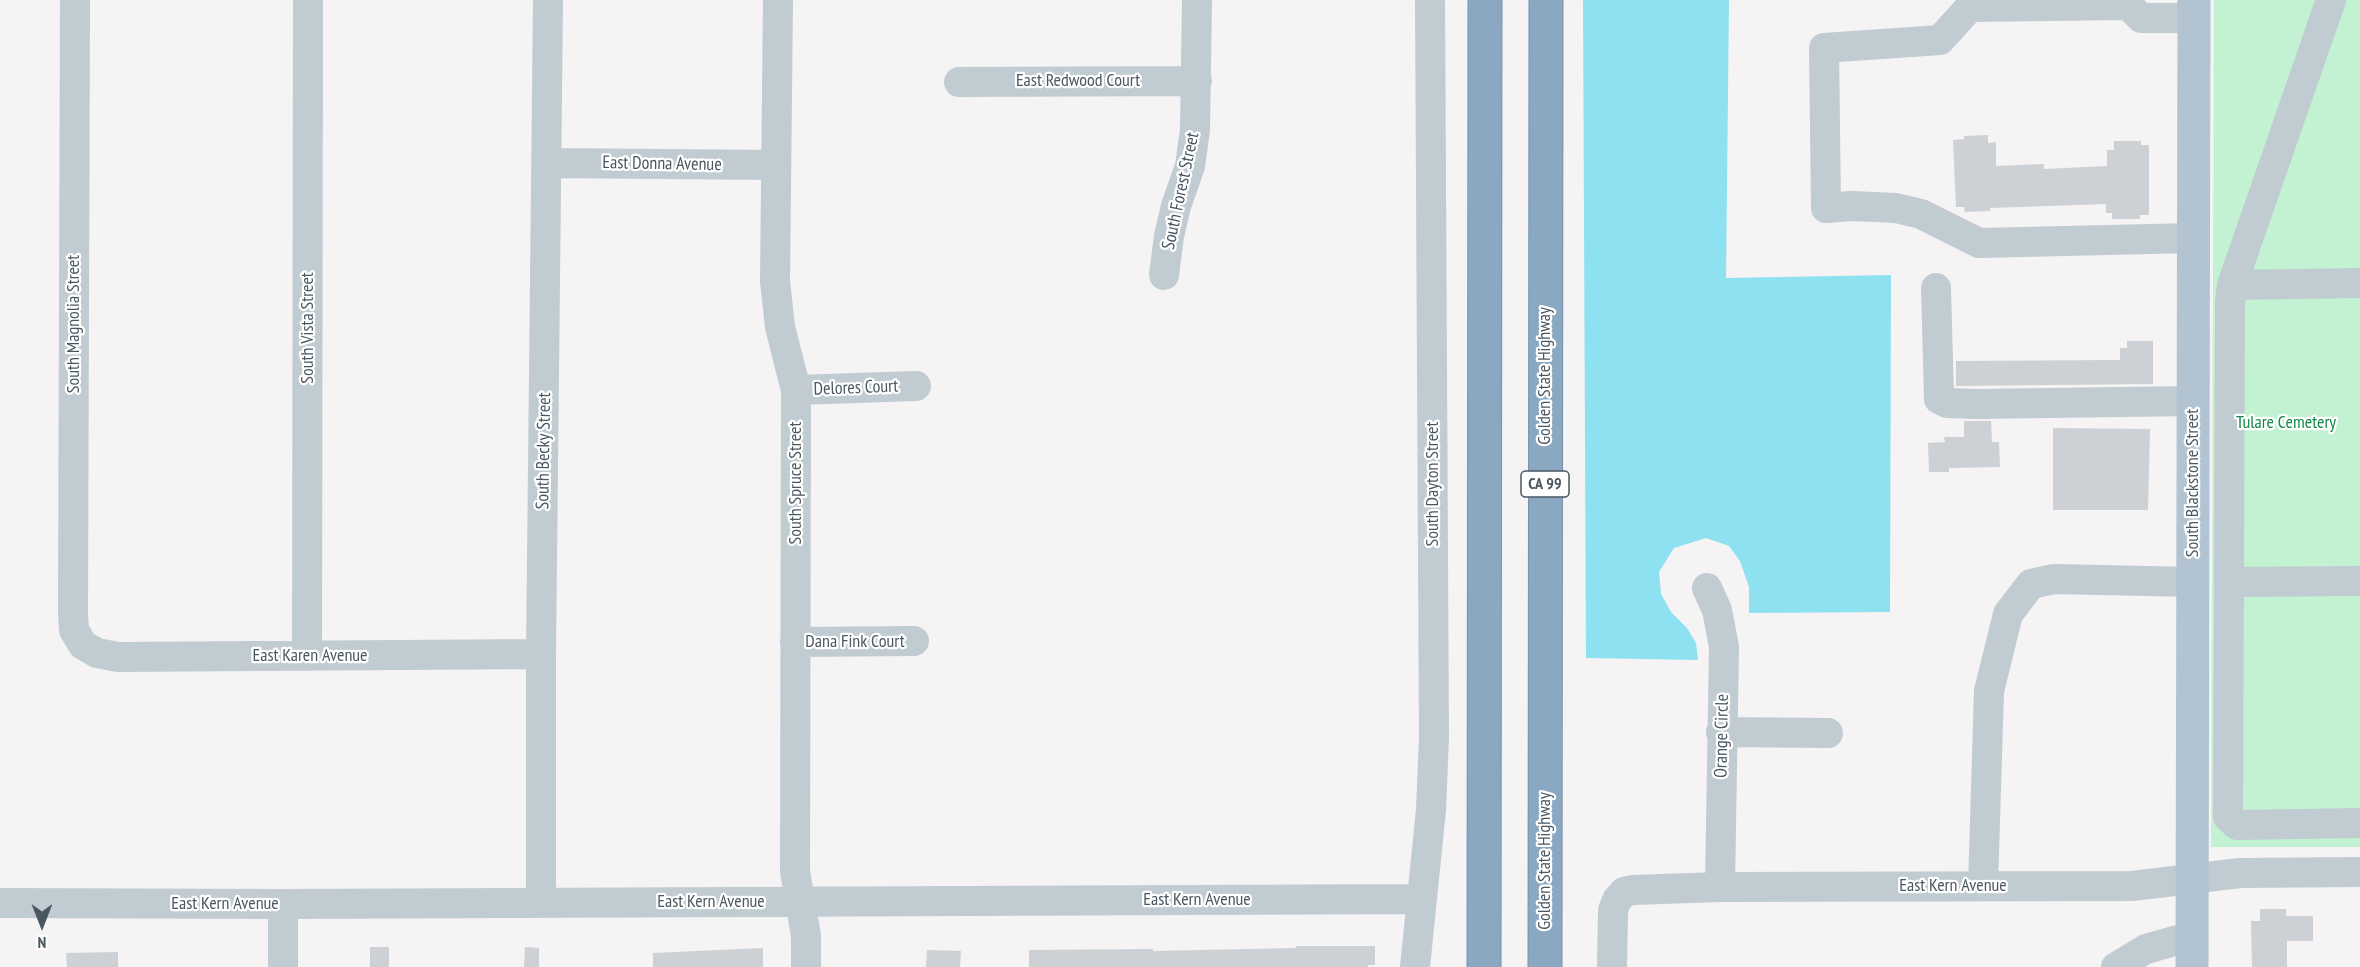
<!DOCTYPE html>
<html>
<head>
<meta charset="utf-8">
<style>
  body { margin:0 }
  #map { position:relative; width:2360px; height:967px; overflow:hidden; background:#f5f3f3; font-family:"PT Sans Narrow",sans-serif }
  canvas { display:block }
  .north { position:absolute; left:12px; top:895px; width:60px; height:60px; -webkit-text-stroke:4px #fff; paint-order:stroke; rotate:180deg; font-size:16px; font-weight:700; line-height:24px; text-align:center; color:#495761 }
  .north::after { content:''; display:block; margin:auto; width:21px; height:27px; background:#495761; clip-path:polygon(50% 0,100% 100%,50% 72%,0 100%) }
</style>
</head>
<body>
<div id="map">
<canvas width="2360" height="967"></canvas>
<div class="north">N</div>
</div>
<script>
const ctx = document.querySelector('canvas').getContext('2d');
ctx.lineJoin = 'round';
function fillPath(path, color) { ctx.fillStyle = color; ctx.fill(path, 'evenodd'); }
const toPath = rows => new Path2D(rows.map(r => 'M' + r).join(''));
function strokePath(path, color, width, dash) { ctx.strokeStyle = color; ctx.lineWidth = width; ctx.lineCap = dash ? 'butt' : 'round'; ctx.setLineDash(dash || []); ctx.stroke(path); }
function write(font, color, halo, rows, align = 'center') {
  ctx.font = font + ' "PT Sans Narrow",sans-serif'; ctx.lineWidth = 4.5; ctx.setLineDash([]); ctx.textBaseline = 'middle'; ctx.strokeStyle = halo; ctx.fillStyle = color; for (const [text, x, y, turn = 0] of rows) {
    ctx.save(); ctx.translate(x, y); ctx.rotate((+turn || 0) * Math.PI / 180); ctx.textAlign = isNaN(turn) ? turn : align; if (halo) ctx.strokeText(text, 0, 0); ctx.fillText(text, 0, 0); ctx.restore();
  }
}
fillPath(toPath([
  [2214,0,2360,0,2360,847,2211,847]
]), '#c2f2d2');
fillPath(toPath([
  [1583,0,1729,0,1726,278,1891,275,1890,612,1749,613,1749,587,1740,561,1729,546,1706,538,1674,548,1659,572,1661,594,1671,612,1687,628,1696,643,1698,660,1586,658]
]), '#8ee1f0');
fillPath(toPath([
  [1988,135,1988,143,1996,142,1996,166,2044,164,2044,169,2107,166,2107,150,2114,150,2114,141,2141,141,2141,145,2149,145,2149,215,2140,215,2140,219,2112,219,2112,213,2106,213,2106,204,1990,208,1990,211,1965,212,1964,207,1956,207,1953,140,1964,139,1964,136],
  [2127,341,2153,341,2153,384,1956,386,1956,361,2120,360,2120,348,2127,348],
  [1964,421,1991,421,1992,442,1999,442,2000,467,1949,468,1949,472,1929,472,1928,443,1945,442,1944,437,1964,437],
  [2053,428,2150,429,2148,510,2053,510],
  [2260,909,2286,909,2286,916,2313,916,2313,941,2287,941,2287,967,2252,967,2251,921,2260,921],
  [1296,946,1375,946,1375,965,1368,965,1368,967,1029,967,1029,950,1153,949,1153,951,1296,948],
  [370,947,389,947,389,967,370,967],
  [525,947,539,948,539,967,524,967],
  [763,948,763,967,653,967,653,953],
  [927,950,961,951,960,967,926,967],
  [118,952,118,967,67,967,66,953]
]), '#cdd0d5');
const highway = toPath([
  [1484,967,1485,0],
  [1545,967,1546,0]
]);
strokePath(highway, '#7593ae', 35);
strokePath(toPath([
  [75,0,73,613,74,630,83,645,97,653,118,657,541,654],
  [778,0,775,281,780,327,796,390,795,871,806,936,806,967],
  [2331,0,2232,285,2230,302,2228,817,2237,825,2360,823],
  [959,82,1197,81],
  [548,163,776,165],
  [2193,238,1979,243,1921,214,1896,208,1852,206,1826,208,1824,48,1940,40,1970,7,2128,5,2141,18,2194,18],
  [1164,275,1169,236,1176,206,1190,166,1195,130,1197,0],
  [2232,285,2360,283],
  [1936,288,1939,399,1947,403,1976,404,2193,401],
  [796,390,916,386],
  [2229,582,2360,581],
  [1707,588,1717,610,1724,647,1720,887],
  [795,642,914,641],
  [307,656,308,0],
  [1721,732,1828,733],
  [1983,886,1989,691,2008,614,2031,584,2054,579,2193,582],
  [541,902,541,654,548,0],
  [0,903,283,904,1422,899],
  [283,967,283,904],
  [1415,967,1431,810,1434,737,1430,0],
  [1612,967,1613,910,1617,900,1624,892,1633,890,1720,887,2132,886,2240,873,2360,872],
  [2116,967,2146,949,2192,936]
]), '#c1cbd2', 30);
strokePath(toPath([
  [2192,967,2194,0]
]), '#b2c4d2', 33);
strokePath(highway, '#8aa8c2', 33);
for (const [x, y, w] of [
  [1545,484,48]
]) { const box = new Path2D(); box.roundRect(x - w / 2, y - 13, w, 26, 4.5); ctx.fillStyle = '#fff'; ctx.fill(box); strokePath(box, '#495761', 1.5); }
write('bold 16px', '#495761', null, [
  ["CA 99",1545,484]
]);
write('18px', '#495761', '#fff', [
  ["East Redwood Court",1078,81],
  ["East Donna Avenue",662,164,1],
  ["South Forest Street",1181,191,-78],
  ["South Magnolia Street",74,324,-90],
  ["South Vista Street",308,328,-90],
  ["Golden State Highway",1545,376,-90],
  ["Delores Court",856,388,-2],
  ["South Becky Street",544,451,-89],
  ["South Spruce Street",796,483,-90],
  ["South Blackstone Street",2193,483,-90],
  ["South Dayton Street",1433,484,-90],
  ["Dana Fink Court",855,642],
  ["East Karen Avenue",310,656],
  ["Orange Circle",1722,736,-89],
  ["Golden State Highway",1545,861,-90],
  ["East Kern Avenue",1953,886],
  ["East Kern Avenue",1197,900],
  ["East Kern Avenue",711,902],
  ["East Kern Avenue",225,904]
]);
write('18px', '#158848', '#fff', [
  ["Tulare Cemetery",2286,423]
]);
</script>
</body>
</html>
